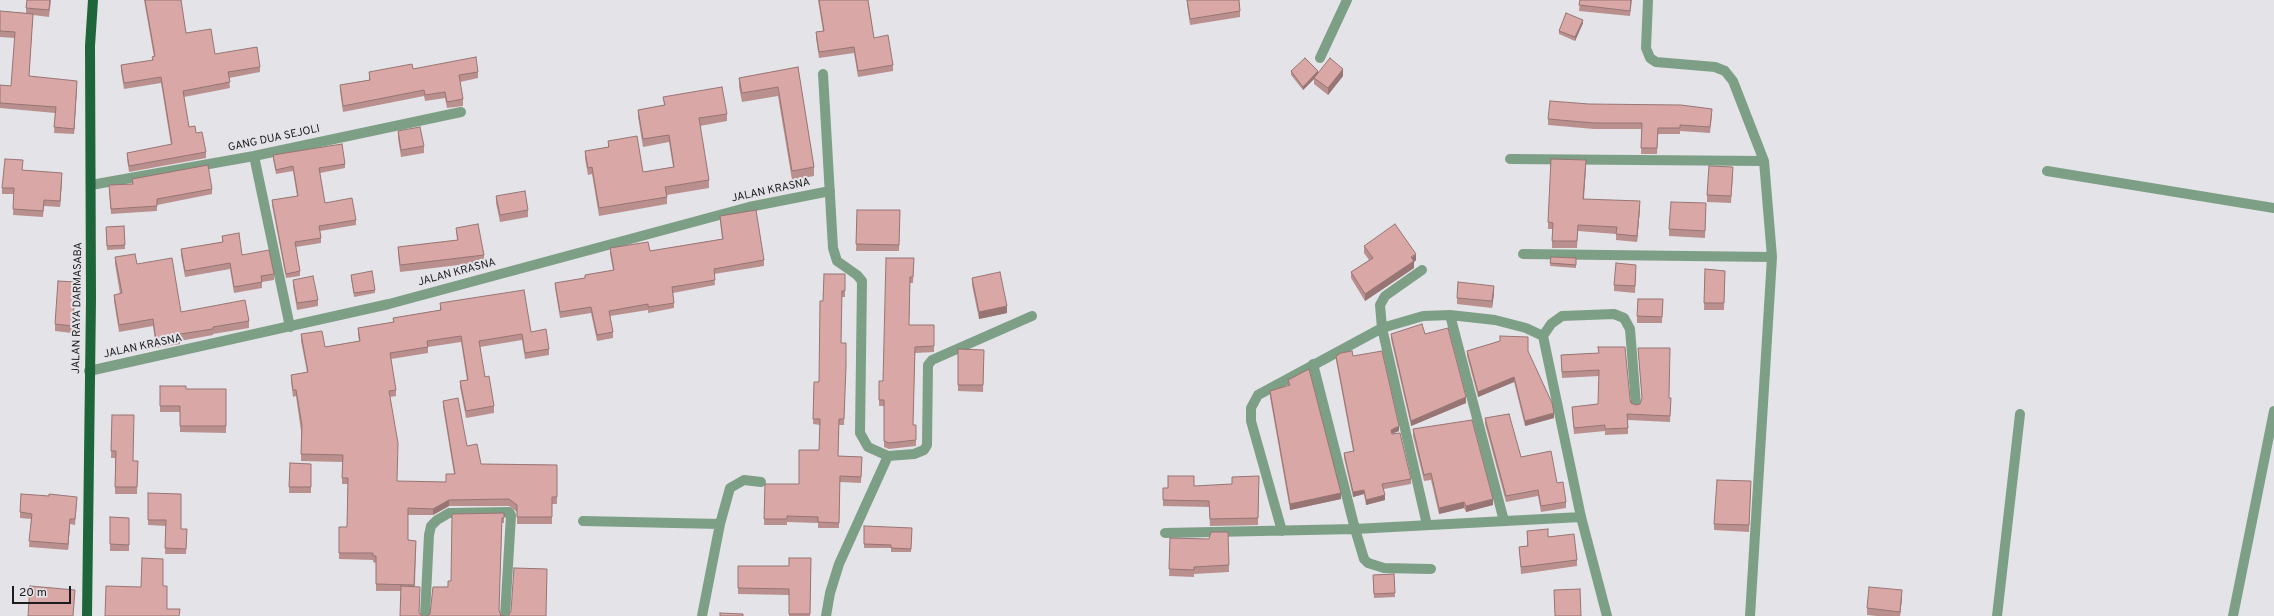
<!DOCTYPE html>
<html>
<head>
<meta charset="utf-8">
<style>
  body { margin:0 }
  #map { position:relative; width:2274px; height:616px; overflow:hidden; background:#e4e3e8; font-family:Overpass,sans-serif }
  canvas { display:block }
  .scale { position:absolute; left:12px; top:586px; width:59px; height:18px; box-sizing:border-box; border:2px solid #1c1c1e; border-top:0; padding-left:5px; font-size:12px; line-height:14px; white-space:nowrap; color:#1c1c1e; -webkit-text-stroke:3px #e4e3e8; paint-order:stroke }
</style>
</head>
<body>
<div id="map">
<canvas width="2274" height="616"></canvas>
<div class="scale">20 m</div>
</div>
<script>
const ctx = document.querySelector('canvas').getContext('2d');
ctx.lineJoin = 'round';
const toPath = rows => new Path2D(rows.map(r => 'M' + r).join(''));
function strokePath(path, color, width, dash) { ctx.strokeStyle = color; ctx.lineWidth = width; ctx.lineCap = dash ? 'butt' : 'round'; ctx.setLineDash(dash || []); ctx.stroke(path); }
function fillPath(path, color) { ctx.fillStyle = color; ctx.fill(path, 'evenodd'); }
function write(font, color, halo, rows, align = 'center') {
  ctx.font = font + ' Overpass,sans-serif'; ctx.lineWidth = 4; ctx.setLineDash([]); ctx.textBaseline = 'middle'; ctx.strokeStyle = halo; ctx.fillStyle = color; for (const [text, x, y, turn = 0] of rows) {
    ctx.save(); ctx.translate(x, y); ctx.rotate((+turn || 0) * Math.PI / 180); ctx.textAlign = isNaN(turn) ? turn : align; if (halo) ctx.strokeText(text, 0, 0); ctx.fillText(text, 0, 0); ctx.restore();
  }
}
strokePath(toPath([
  [1648,0,1646,48,1650,58,1656,62,1715,67,1725,71,1733,81,1764,161,1772,257,1750,616],
  [1320,58,1347,0],
  [823,74,833,248,837,261,857,275,862,281,860,433,868,447,888,456],
  [254,156,290,327],
  [1510,159,1764,161],
  [2047,171,2274,208],
  [91,185,254,156,461,112],
  [1523,254,1772,257],
  [1422,270,1385,296,1380,305,1382,328,1427,525],
  [1450,315,1504,521],
  [1543,336,1551,324,1562,316,1614,314,1624,318,1630,329,1636,405],
  [1313,364,1355,529,1364,559,1368,563,1384,568,1431,569],
  [89,371,389,304,749,207,830,191],
  [583,521,720,524],
  [1282,531,1251,421,1251,408,1258,395,1382,328,1423,316,1450,315,1495,320,1526,328,1543,336,1581,517,1607,616],
  [1165,533,1355,529,1581,517],
  [425,616,429,535,431,526,437,520,449,513,509,512,511,515,505,616],
  [702,616,720,524,730,488,744,480,761,482],
  [826,616,830,593,839,564,888,456,914,454,924,450,927,445,928,365,932,360,1032,316],
  [1997,616,2020,414],
  [2233,616,2274,411]
]), '#7d9f86', 10);
strokePath(toPath([
  [87,616,91,299,90,46,93,0]
]), '#1e6539', 10);
fillPath(toPath([
  [51,0,49,17,33,15,29,77,77,87,74,134,54,133,55,113,0,108,0,85,11,86,15,38,0,37,0,11,26,13,26,8],
  [144,0,181,0,186,33,215,54,260,67,260,72,229,78,230,88,184,97,189,127,196,133,206,152,206,158,129,172,127,159,127,153,171,145,161,83,124,89,121,71,121,65,152,60,152,57,154,57],
  [818,0,868,0,874,38,893,65,893,71,858,77,854,53,819,58,816,38,816,32,823,31],
  [1187,0,1239,0,1240,11,1240,17,1190,25,1187,4],
  [1580,0,1632,0,1630,16,1579,11],
  [1583,23,1575,41,1559,34,1559,31],
  [798,67,814,167,814,176,792,180,778,96,742,102,739,87,739,78],
  [413,69,478,72,478,78,460,82,463,99,463,106,447,108,445,98,425,101,424,96,343,112,340,91,340,85,369,80,369,72],
  [1291,71,1318,72,1343,76,1328,95,1314,84,1314,79,1303,90,1291,75],
  [663,97,727,114,727,121,700,126,709,180,709,188,667,195,667,204,599,216,592,174,588,175,585,159,585,151,608,147,608,141,643,172,673,167,669,142,643,147,638,117,638,110,664,105],
  [1712,115,1710,133,1680,131,1680,134,1658,134,1657,154,1641,154,1642,129,1594,129,1548,125,1548,119],
  [398,131,424,146,424,153,401,157,398,138],
  [273,155,345,164,345,168,320,173,325,203,356,220,356,225,320,231,321,238,321,243,296,247,300,271,300,276,286,278,272,205,272,200,297,196,293,171,276,174,273,159],
  [1586,166,1584,199,1640,208,1637,242,1616,240,1616,234,1578,231,1577,248,1552,248,1552,229,1548,229,1548,222],
  [23,170,62,179,60,207,44,206,43,217,13,215,14,194,2,194,2,188],
  [1733,174,1731,203,1707,202,1707,195],
  [132,179,212,189,212,194,157,205,157,211,111,214,109,191,132,184],
  [496,196,528,210,528,217,500,222,496,203],
  [857,210,900,210,899,251,856,251],
  [1706,210,1705,238,1669,236,1669,229],
  [720,216,764,260,764,266,714,274,715,285,673,293,674,303,674,308,648,313,648,310,610,316,613,332,613,338,597,341,591,313,560,318,555,288,555,283,585,278,585,275,613,270,610,254,610,248,650,251,722,239,720,222],
  [124,226,125,249,107,250,106,227],
  [456,228,484,255,484,262,400,272,398,253,398,247,457,240],
  [222,236,242,255,274,274,274,280,262,282,262,288,234,293,230,269,185,277,181,255,181,249,222,242],
  [1364,246,1416,260,1414,262,1414,268,1365,301,1351,278,1351,272,1369,260,1364,253],
  [115,257,137,264,181,312,249,321,249,328,213,334,213,335,180,341,180,344,156,348,153,326,119,332,114,301,114,295,120,294,115,264],
  [1551,257,1576,258,1576,268,1550,266],
  [914,258,913,283,910,283,909,325,934,325,934,352,915,353,913,425,916,425,916,446,889,449,884,447,884,406,879,406,879,381,883,381],
  [1705,269,1725,271,1724,310,1704,310],
  [1636,271,1635,293,1614,291,1614,285],
  [845,274,845,297,842,297,841,343,846,343,844,425,839,425,838,456,862,457,861,483,840,482,839,528,818,528,818,523,787,522,787,525,764,525,765,484,799,484,819,450,820,425,813,424,814,382,819,382,823,301],
  [351,275,375,290,375,293,354,297,351,278],
  [972,278,1007,313,979,319,972,285],
  [293,280,318,300,318,306,297,310,293,286],
  [76,289,72,333,55,331,55,324],
  [1494,293,1492,308,1457,304,1457,298],
  [1663,299,1662,323,1637,323,1637,316],
  [440,303,531,332,549,349,549,355,525,359,522,340,480,347,485,377,494,406,494,413,466,418,460,387,460,381,467,380,461,342,428,347,428,353,391,359,396,390,396,396,390,397,397,481,446,482,454,474,443,407,443,401,467,446,481,464,557,465,557,504,552,504,552,524,517,524,517,512,509,506,449,506,433,515,408,515,408,540,416,541,415,587,400,616,401,591,376,591,376,563,373,562,373,560,339,559,339,527,347,527,348,484,342,484,342,462,301,461,301,431,296,396,293,397,291,381,291,375,307,372,301,341,301,334,325,347,359,341,358,335,358,328,393,322,393,318,440,310],
  [1391,334,1425,334,1466,403,1411,426,1391,339],
  [1500,341,1528,351,1554,418,1525,426,1514,382,1478,397,1467,356,1467,351],
  [1638,348,1669,398,1671,398,1670,422,1628,420,1628,434,1605,435,1605,431,1574,434,1572,413,1572,407,1598,404,1599,376,1562,378,1561,355,1599,353,1630,399,1631,403,1636,405,1640,404,1642,399],
  [958,349,984,350,983,392,958,391],
  [1336,356,1353,356,1399,431,1392,434,1411,479,1411,484,1384,489,1385,500,1366,505,1364,494,1353,497,1344,458,1344,453,1353,451,1336,360],
  [1288,380,1341,499,1290,510,1270,397,1270,391,1288,386],
  [160,386,186,389,226,389,226,433,180,432,180,412,160,412],
  [112,415,134,461,138,461,137,494,115,494,115,458,111,458],
  [1485,418,1521,457,1557,483,1566,502,1566,508,1541,512,1538,496,1506,502,1485,424],
  [1413,429,1493,505,1466,512,1464,508,1439,514,1431,480,1424,481,1413,436],
  [290,463,311,464,311,493,289,493],
  [1259,476,1258,525,1210,526,1209,507,1163,506,1163,488,1232,484],
  [1751,487,1749,532,1714,530,1714,524],
  [148,493,181,529,187,529,186,554,165,554,166,526,148,525],
  [77,502,75,525,70,524,68,550,29,547,31,519,20,518,20,512],
  [504,513,504,523,502,523,499,610,501,616,430,614,451,581],
  [110,517,129,518,129,551,110,551],
  [912,528,911,552,891,552,891,548,864,548,864,544],
  [1527,531,1548,537,1577,560,1577,566,1521,574,1519,547,1527,546],
  [1170,538,1209,539,1229,565,1229,572,1194,574,1194,577,1169,576],
  [811,558,810,616,789,616,789,595,738,594,738,566,789,566],
  [1394,574,1395,597,1374,598,1373,575],
  [1902,597,1900,616,1877,616,1867,615,1867,608]
]), '#ba908f');
fillPath(toPath([
  [1583,20,1583,23,1575,41,1575,37],
  [1343,69,1343,76,1328,95,1328,88],
  [1318,71,1318,75,1314,78,1314,79,1303,90,1303,87],
  [77,81,77,87,74,134,74,129],
  [1586,160,1586,166,1583,205,1583,199],
  [62,173,62,179,60,207,60,201],
  [1640,201,1640,208,1637,242,1637,236],
  [1416,254,1416,260,1414,262,1414,268,1365,301,1365,294],
  [76,282,76,289,72,333,72,326],
  [1494,286,1494,293,1492,308,1492,301],
  [1007,306,1007,313,979,319,979,312],
  [1514,377,1514,382,1478,397,1478,392],
  [1466,397,1466,403,1411,426,1411,421],
  [1554,413,1554,418,1525,426,1525,421],
  [1399,426,1399,431,1391,434,1391,430],
  [1364,490,1364,494,1353,497,1353,492],
  [1341,493,1341,499,1290,510,1290,504],
  [1385,495,1385,500,1366,505,1366,500],
  [1493,499,1493,505,1466,512,1466,506],
  [449,500,449,506,433,515,433,509],
  [1464,502,1464,508,1439,514,1439,508],
  [70,519,70,524,68,550,68,544],
  [1902,590,1902,597,1900,616,1900,612]
]), '#977574');
const building = toPath([
  [27,0,50,0,49,10,26,8,27,0],
  [145,0,181,0,186,33,211,29,215,54,257,47,260,67,228,72,230,82,183,91,189,127,195,126,196,133,202,132,206,152,129,166,127,153,172,144,161,77,124,83,121,65,153,60,152,57,155,56,145,0],
  [819,0,868,0,874,38,888,35,893,65,858,71,854,47,819,52,816,32,824,31,819,0],
  [1187,0,1239,0,1240,11,1190,19,1187,0],
  [1580,0,1631,0,1630,11,1579,5,1580,0],
  [0,11,33,14,29,76,77,81,74,129,54,127,56,107,0,103,0,85,11,86,15,32,0,31,0,11],
  [1566,13,1583,20,1575,37,1559,31,1566,13],
  [476,57,478,72,459,75,463,99,447,102,445,92,425,95,424,90,343,106,340,85,370,80,369,72,412,64,413,69,476,57],
  [1305,58,1318,71,1303,87,1291,71,1305,58],
  [1330,58,1343,69,1328,88,1314,78,1330,58],
  [798,67,814,167,792,171,778,87,742,93,739,78,798,67],
  [722,87,727,114,699,118,709,180,665,187,667,197,599,208,592,167,588,168,585,151,609,147,608,141,637,136,643,172,674,167,669,135,643,139,638,110,665,105,663,97,722,87],
  [1550,101,1589,104,1681,105,1712,109,1710,127,1680,125,1680,128,1658,128,1657,148,1641,148,1642,123,1594,123,1548,119,1550,101],
  [420,127,424,146,401,150,398,131,420,127],
  [342,144,345,164,319,168,325,203,352,198,356,220,319,226,321,238,295,242,300,271,286,274,272,200,298,196,293,166,276,170,273,155,342,144],
  [5,159,23,160,22,170,62,173,60,201,44,200,43,211,13,209,14,188,2,188,5,159],
  [1551,159,1586,160,1583,199,1640,201,1637,236,1616,234,1617,227,1578,225,1577,241,1552,241,1553,223,1548,222,1551,159],
  [208,165,212,189,157,199,157,206,111,209,109,185,133,184,132,179,208,165],
  [1709,166,1733,167,1731,196,1707,195,1709,166],
  [525,191,528,210,500,215,496,196,525,191],
  [1671,202,1706,203,1705,231,1669,229,1671,202],
  [756,210,764,260,714,269,715,280,672,287,674,303,648,307,648,304,609,311,613,332,597,335,591,307,560,312,555,283,585,278,585,275,614,270,610,248,648,242,650,251,723,239,720,216,756,210],
  [857,210,900,210,899,245,856,244,857,210],
  [478,224,484,255,400,265,398,247,458,240,456,228,478,224],
  [1395,224,1416,254,1411,257,1414,261,1365,294,1351,272,1373,258,1364,246,1395,224],
  [124,226,125,245,107,246,106,227,124,226],
  [239,233,242,255,269,250,274,274,261,276,262,282,234,287,230,263,185,271,181,249,223,242,222,236,239,233],
  [135,254,137,264,172,258,181,312,245,300,249,321,213,327,213,329,180,334,180,337,156,341,153,319,119,325,114,295,122,293,115,257,135,254],
  [1551,257,1576,258,1576,265,1550,263,1551,257],
  [886,258,914,258,913,277,910,277,909,325,934,325,934,346,915,347,913,425,916,425,916,440,889,443,884,441,884,400,879,400,879,381,883,381,886,258],
  [1616,263,1636,265,1635,286,1614,285,1616,263],
  [1705,269,1725,271,1724,303,1704,303,1705,269],
  [372,271,375,290,354,293,351,275,372,271],
  [1000,272,1007,306,979,312,972,278,1000,272],
  [824,274,845,274,845,291,842,291,841,343,846,343,846,366,844,419,839,419,838,456,862,457,861,477,840,476,839,523,818,522,818,517,787,516,787,519,764,519,765,484,799,484,799,450,819,450,820,419,813,419,814,382,819,382,820,301,823,301,824,274],
  [313,276,318,300,297,303,293,280,313,276],
  [58,281,76,282,72,326,55,324,58,281],
  [1458,282,1494,286,1492,301,1457,298,1458,282],
  [524,290,531,332,546,329,549,349,525,353,522,334,479,341,485,377,489,376,494,406,466,411,460,381,468,380,461,336,427,341,428,347,390,353,396,390,389,391,398,443,397,481,446,482,446,474,455,474,443,401,458,398,467,446,477,444,481,464,557,465,557,497,552,497,552,517,517,517,517,505,509,499,449,500,433,509,408,508,408,540,416,541,414,585,376,584,376,556,373,556,373,553,339,553,339,527,347,527,348,478,342,478,343,455,301,454,302,425,296,390,293,390,291,375,308,372,301,334,322,331,325,347,360,341,358,328,394,322,393,318,441,310,440,303,524,290],
  [1638,299,1663,299,1662,317,1637,316,1638,299],
  [1422,324,1425,334,1448,328,1466,397,1411,421,1391,334,1422,324],
  [1500,336,1528,337,1528,351,1552,403,1554,413,1525,421,1514,377,1478,392,1467,351,1500,341,1500,336],
  [1598,347,1625,347,1630,399,1631,403,1636,405,1640,404,1642,398,1638,348,1670,348,1669,398,1671,398,1670,416,1627,414,1628,428,1605,429,1605,425,1574,428,1572,407,1598,404,1599,370,1562,372,1561,355,1599,353,1598,347],
  [958,349,984,350,983,385,958,385,958,349],
  [1352,351,1353,356,1382,351,1399,426,1391,430,1392,434,1400,433,1411,479,1382,484,1385,495,1366,500,1364,490,1353,492,1344,453,1354,451,1336,356,1341,353,1352,351],
  [1309,369,1341,493,1290,504,1270,391,1290,385,1288,380,1309,369],
  [160,386,186,386,186,389,226,389,226,426,180,426,180,406,160,406,160,386],
  [1509,414,1521,457,1551,451,1557,483,1563,482,1566,502,1541,506,1538,490,1506,496,1485,418,1509,414],
  [112,415,134,415,133,461,138,461,137,487,115,487,116,451,111,451,112,415],
  [1472,420,1493,499,1466,506,1464,502,1439,508,1431,473,1424,475,1413,429,1472,420],
  [290,463,311,464,311,487,289,487,290,463],
  [1168,476,1194,476,1194,486,1232,484,1232,477,1259,476,1258,518,1210,519,1209,501,1163,500,1163,488,1168,488,1168,476],
  [1717,480,1751,481,1749,525,1714,524,1717,480],
  [148,493,181,494,181,529,187,529,186,549,165,548,166,520,148,520,148,493],
  [21,494,49,496,49,494,77,497,75,519,70,519,68,544,29,541,32,514,20,512,21,494],
  [504,513,504,518,502,518,499,610,501,616,505,616,426,616,430,614,433,587,448,587,448,581,451,581,452,514,504,513],
  [110,517,129,518,129,545,110,544,110,517],
  [864,526,912,528,911,549,891,548,891,545,864,544,864,526],
  [1548,529,1548,537,1574,534,1577,560,1521,567,1519,547,1528,546,1527,531,1548,529],
  [1211,532,1228,532,1229,565,1194,567,1194,570,1169,569,1170,538,1209,539,1211,532],
  [142,558,163,559,163,586,167,586,167,609,180,609,179,616,105,616,106,586,141,587,142,558],
  [789,558,811,558,810,614,789,614,789,589,738,588,738,566,789,566,789,558],
  [514,568,547,569,546,616,508,616,511,611,514,568],
  [1394,574,1395,593,1374,594,1373,575,1394,574],
  [30,586,75,590,73,616,28,616,30,586],
  [401,586,420,587,419,613,423,616,400,616,401,586],
  [1869,587,1902,590,1900,612,1867,608,1869,587],
  [1580,589,1581,616,1555,616,1554,590,1580,589],
  [720,613,743,614,743,616,720,616,720,613]
]);
fillPath(building, '#d8a7a6');
strokePath(building, '#977574', 1);
write('11px', '#1c1c1e', '#e4e3e8', [
  ["GANG DUA SEJOLI",274,139,-12],
  ["JALAN KRASNA",771,191,-12],
  ["JALAN KRASNA",457,273,-15],
  ["JALAN RAYA DARMASABA",78,308,-89],
  ["JALAN KRASNA",143,347,-12]
]);
</script>
</body>
</html>
